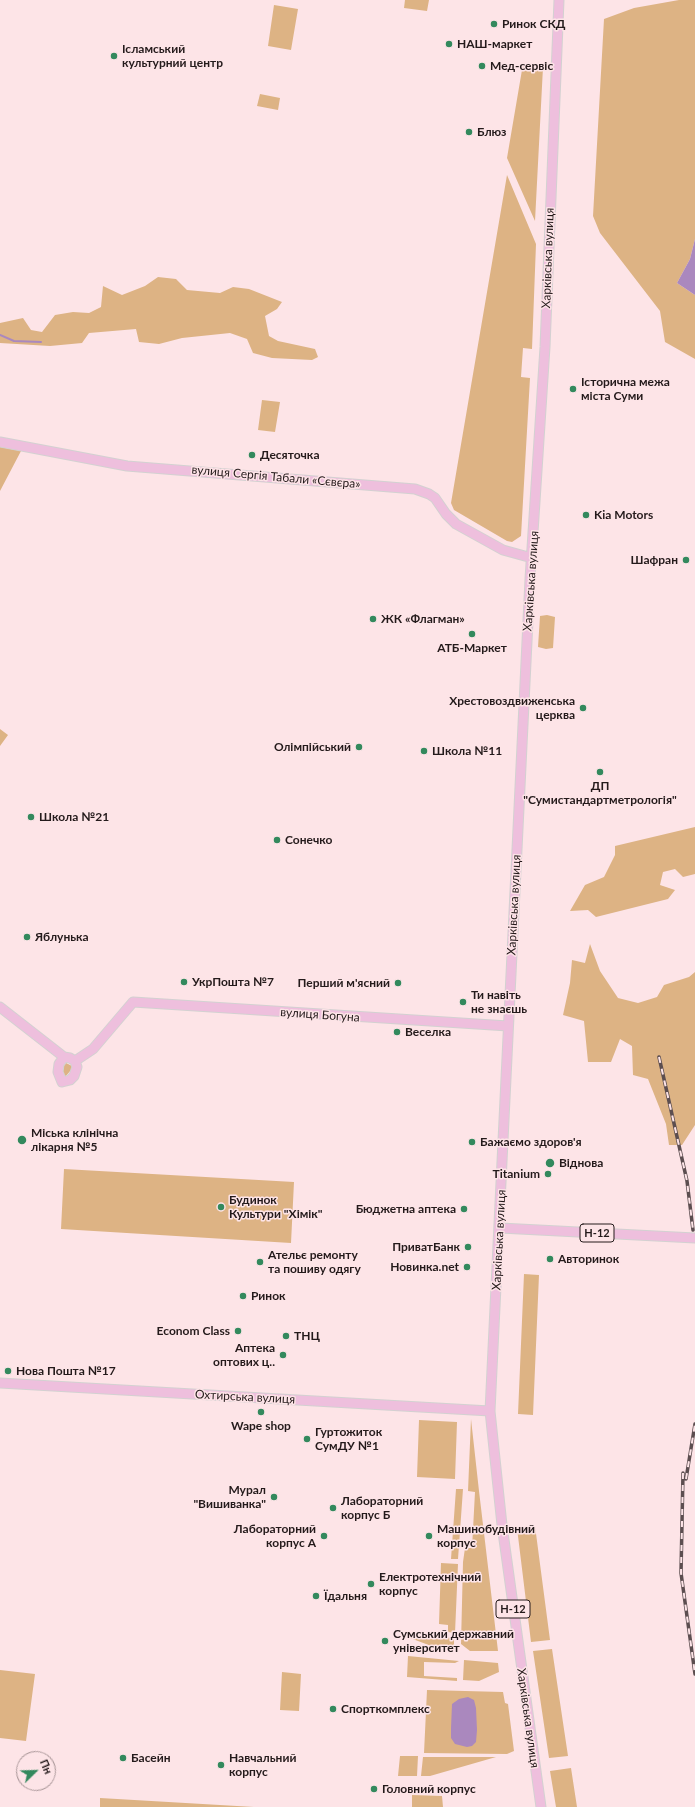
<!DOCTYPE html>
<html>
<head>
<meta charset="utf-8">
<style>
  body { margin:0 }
  #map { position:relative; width:695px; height:1807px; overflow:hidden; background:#fde4e7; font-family:Lato,sans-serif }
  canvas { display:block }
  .north { position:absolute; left:16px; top:1751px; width:40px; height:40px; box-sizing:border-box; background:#fde4e7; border:1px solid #a69395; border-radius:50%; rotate:67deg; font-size:11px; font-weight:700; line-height:16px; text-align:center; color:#241a1b }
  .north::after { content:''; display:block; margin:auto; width:14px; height:18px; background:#33895d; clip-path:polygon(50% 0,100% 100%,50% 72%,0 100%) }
</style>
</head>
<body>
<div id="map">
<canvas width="695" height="1807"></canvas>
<div class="north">Пн</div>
</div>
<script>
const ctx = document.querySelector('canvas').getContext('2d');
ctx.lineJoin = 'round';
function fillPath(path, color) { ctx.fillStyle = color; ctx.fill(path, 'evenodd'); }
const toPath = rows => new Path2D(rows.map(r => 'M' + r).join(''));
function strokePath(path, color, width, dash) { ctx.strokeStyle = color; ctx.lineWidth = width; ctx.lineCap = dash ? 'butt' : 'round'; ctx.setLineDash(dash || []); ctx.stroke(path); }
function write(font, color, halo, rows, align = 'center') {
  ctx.font = font + ' Lato,sans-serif'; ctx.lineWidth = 3; ctx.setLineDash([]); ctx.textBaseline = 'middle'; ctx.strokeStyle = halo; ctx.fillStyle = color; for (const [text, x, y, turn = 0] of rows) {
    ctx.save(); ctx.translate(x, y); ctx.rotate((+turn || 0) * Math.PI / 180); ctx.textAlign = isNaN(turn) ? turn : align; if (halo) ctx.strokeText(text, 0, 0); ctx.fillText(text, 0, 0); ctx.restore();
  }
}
fillPath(toPath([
  [405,0,429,0,427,11,404,8],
  [679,0,695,0,695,239,690,259,677,283,695,295,695,359,665,342,660,311,600,233,593,216,604,19,634,8],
  [274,5,298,9,291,50,268,46],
  [523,64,543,67,535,221,507,158],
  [260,94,280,98,278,110,257,106],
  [507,175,536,244,532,349,523,348,521,377,530,378,521,536,512,542,507,541,454,510,451,503],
  [158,277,176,279,187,290,220,293,233,287,249,289,282,302,277,309,265,316,269,336,278,341,315,349,318,357,312,360,272,358,253,353,247,339,230,333,182,338,159,344,139,342,136,329,89,333,82,343,50,346,0,343,0,323,23,318,31,330,42,332,55,315,73,312,89,313,101,307,103,286,122,295,145,286],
  [262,400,280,402,275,432,258,430],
  [0,447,21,451,0,491],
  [547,615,555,617,553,648,546,649,538,647,540,616],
  [0,729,8,735,0,746],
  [695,827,695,874,683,877,675,869,663,872,660,885,675,890,668,899,596,917,588,910,570,911,585,885,604,877,615,855,615,846],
  [590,944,600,971,618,998,638,1003,657,997,664,985,689,977,695,972,695,1125,682,1145,669,1145,666,1124,648,1079,633,1075,632,1046,620,1039,611,1062,588,1062,584,1021,563,1015,570,983,572,960,585,963],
  [66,1063,72,1066,72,1069,65,1077,62,1076,64,1065],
  [64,1169,294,1182,291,1243,61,1229],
  [524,1274,539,1275,533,1415,518,1414],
  [471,1419,479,1491,498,1651,470,1651,461,1644,463,1562,465,1548,472,1548,475,1492,468,1491],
  [419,1420,457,1422,455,1479,417,1477],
  [456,1489,463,1489,458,1559,451,1559],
  [535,1526,550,1640,531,1642,517,1528],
  [441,1563,458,1564,455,1633,448,1632,448,1625,439,1624],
  [410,1635,454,1638,454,1645,450,1649,442,1650,410,1638],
  [552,1649,568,1756,549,1758,533,1651],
  [408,1656,459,1661,455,1663,424,1662,424,1676,457,1678,457,1681,407,1677],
  [464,1660,498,1663,499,1672,479,1681,463,1680],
  [0,1670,35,1674,26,1741,0,1738],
  [282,1672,301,1674,299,1711,280,1710],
  [427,1690,503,1692,505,1703,508,1704,514,1751,507,1754,424,1753],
  [400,1756,418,1756,417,1776,398,1776],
  [423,1757,496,1757,430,1776,421,1776],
  [571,1768,577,1807,556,1807,550,1771],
  [412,1795,442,1796,443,1807,412,1807],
  [100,1798,254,1807,100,1807]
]), '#ddb384');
fillPath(toPath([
  [695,239,695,295,677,283,690,259],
  [468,1697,474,1700,476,1708,477,1730,476,1742,472,1746,467,1747,455,1744,451,1738,451,1728,452,1704,459,1699]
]), '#aa88be');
strokePath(toPath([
  [0,335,14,341,41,342]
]), '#aa88be', 2);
const major = toPath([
  [0,442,127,466,415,489,429,494,435,498,446,514,456,524,503,550,532,558],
  [0,1007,64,1057],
  [64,1057,70,1058,75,1061,77,1067,74,1076,70,1080,62,1082,58,1072,59,1064,64,1057],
  [75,1061,93,1049,133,1002,508,1026],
  [500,1228,695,1238],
  [0,1383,490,1411],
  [541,1807,502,1525,490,1411,530,579,545,347,559,0]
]);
strokePath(major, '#d3d1d1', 11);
strokePath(major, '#eebfdd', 9);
const rail = toPath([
  [659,1057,687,1181,693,1230],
  [683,1473,681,1573,695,1674],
  [686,1479,695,1424]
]);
strokePath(rail, '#5c4e50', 3.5);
strokePath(rail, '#fde4e7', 2, [6]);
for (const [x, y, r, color] of [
  [494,24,4,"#33895d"],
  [449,44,4,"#33895d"],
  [114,56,4,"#33895d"],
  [482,66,4,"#33895d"],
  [469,132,4,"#33895d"],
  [573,389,4,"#33895d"],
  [252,455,4,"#33895d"],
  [586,515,4,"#33895d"],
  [686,560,4,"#33895d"],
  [373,619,4,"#33895d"],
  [472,634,4,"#33895d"],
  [583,708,4,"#33895d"],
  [359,747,4,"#33895d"],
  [424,751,4,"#33895d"],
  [600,772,4,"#33895d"],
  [31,817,4,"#33895d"],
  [277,840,4,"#33895d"],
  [27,937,4,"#33895d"],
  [184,982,4,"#33895d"],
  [398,983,4,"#33895d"],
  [463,1002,4,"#33895d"],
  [397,1032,4,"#33895d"],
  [22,1140,5,"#33895d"],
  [472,1142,4,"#33895d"],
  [550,1163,5,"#33895d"],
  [548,1174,4,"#33895d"],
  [221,1207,4,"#33895d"],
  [464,1209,4,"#33895d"],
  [468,1247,4,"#33895d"],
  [550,1259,4,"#33895d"],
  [260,1262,4,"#33895d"],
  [467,1267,4,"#33895d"],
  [243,1296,4,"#33895d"],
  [238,1331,4,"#33895d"],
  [286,1336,4,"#33895d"],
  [283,1355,4,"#33895d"],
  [8,1371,4,"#33895d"],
  [261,1412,4,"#33895d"],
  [307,1439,4,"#33895d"],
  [274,1497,4,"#33895d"],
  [333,1508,4,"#33895d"],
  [324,1536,4,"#33895d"],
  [429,1536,4,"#33895d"],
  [371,1584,4,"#33895d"],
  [316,1596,4,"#33895d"],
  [385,1641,4,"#33895d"],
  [333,1709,4,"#33895d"],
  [123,1758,4,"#33895d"],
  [221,1765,4,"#33895d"],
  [374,1789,4,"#33895d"]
]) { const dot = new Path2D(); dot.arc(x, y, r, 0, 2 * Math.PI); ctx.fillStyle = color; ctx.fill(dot); strokePath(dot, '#fde4e7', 1.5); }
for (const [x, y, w] of [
  [597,1233,34],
  [513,1609,34]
]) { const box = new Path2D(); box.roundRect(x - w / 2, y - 9, w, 18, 3); ctx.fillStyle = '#fde4e7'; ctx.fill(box); strokePath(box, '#241a1b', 1); }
write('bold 11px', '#241a1b', null, [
  ["Н-12",597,1233],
  ["Н-12",513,1609]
]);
write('bold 12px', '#241a1b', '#fde4e7', [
  ["Ринок СКД",502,24],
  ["НАШ-маркет",457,44],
  ["Ісламський",122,49],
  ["культурний центр",122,63],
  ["Мед-сервіс",490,66],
  ["Блюз",477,132],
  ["Історична межа",581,382],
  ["міста Суми",581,396],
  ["Десяточка",260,455],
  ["Kia Motors",594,515],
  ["Шафран",678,560,"right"],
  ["ЖК «Флагман»",381,619],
  ["АТБ-Маркет",472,648,"center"],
  ["Хрестовоздвиженська",575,701,"right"],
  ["церква",575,715,"right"],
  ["Олімпійський",351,747,"right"],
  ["Школа №11",432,751],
  ["ДП",600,786,"center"],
  ["\"Сумистандартметрологія\"",600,800,"center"],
  ["Школа №21",39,817],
  ["Сонечко",285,840],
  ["Яблунька",35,937],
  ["УкрПошта №7",192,982],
  ["Перший м'ясний",390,983,"right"],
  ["Ти навіть",471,995],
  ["не знаєшь",471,1009],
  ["Веселка",405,1032],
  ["Міська клінічна",31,1133],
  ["лікарня №5",31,1147],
  ["Бажаємо здоров'я",480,1142],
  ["Віднова",559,1163],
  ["Titanium",540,1174,"right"],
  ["Будинок",229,1200],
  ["Культури \"Хімік\"",229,1214],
  ["Бюджетна аптека",456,1209,"right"],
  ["ПриватБанк",460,1247,"right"],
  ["Ательє ремонту",268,1255],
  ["та пошиву одягу",268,1269],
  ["Авторинок",558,1259],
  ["Новинка.net",459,1267,"right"],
  ["Ринок",251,1296],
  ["Econom Class",230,1331,"right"],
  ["ТНЦ",294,1336],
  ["Аптека",275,1348,"right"],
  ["оптових ц..",275,1362,"right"],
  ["Нова Пошта №17",16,1371],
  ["Wape shop",261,1426,"center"],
  ["Гуртожиток",315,1432],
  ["СумДУ №1",315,1446],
  ["Мурал",266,1490,"right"],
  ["\"Вишиванка\"",266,1504,"right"],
  ["Лабораторний",341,1501],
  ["корпус Б",341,1515],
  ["Лабораторний",316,1529,"right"],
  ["корпус А",316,1543,"right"],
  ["Машинобудівний",437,1529],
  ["корпус",437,1543],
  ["Електротехнічний",379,1577],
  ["корпус",379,1591],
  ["Їдальня",324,1596],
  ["Сумський державний",393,1634],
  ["університет",393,1648],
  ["Спорткомплекс",341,1709],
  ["Басейн",131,1758],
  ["Навчальний",229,1758],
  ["корпус",229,1772],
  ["Головний корпус",382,1789]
], 'left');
write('12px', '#241a1b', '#fde4e7', [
  ["Харківська вулиця",548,258,-88],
  ["вулиця Сергія Табали «Сєвєра»",276,477,5],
  ["Харківська вулиця",531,581,-86],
  ["Харківська вулиця",514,905,-87],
  ["вулиця Богуна",320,1015,4],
  ["Харківська вулиця",499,1240,-87],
  ["Охтирська вулиця",245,1397,3],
  ["Харківська вулиця",528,1718,82]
]);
</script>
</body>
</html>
